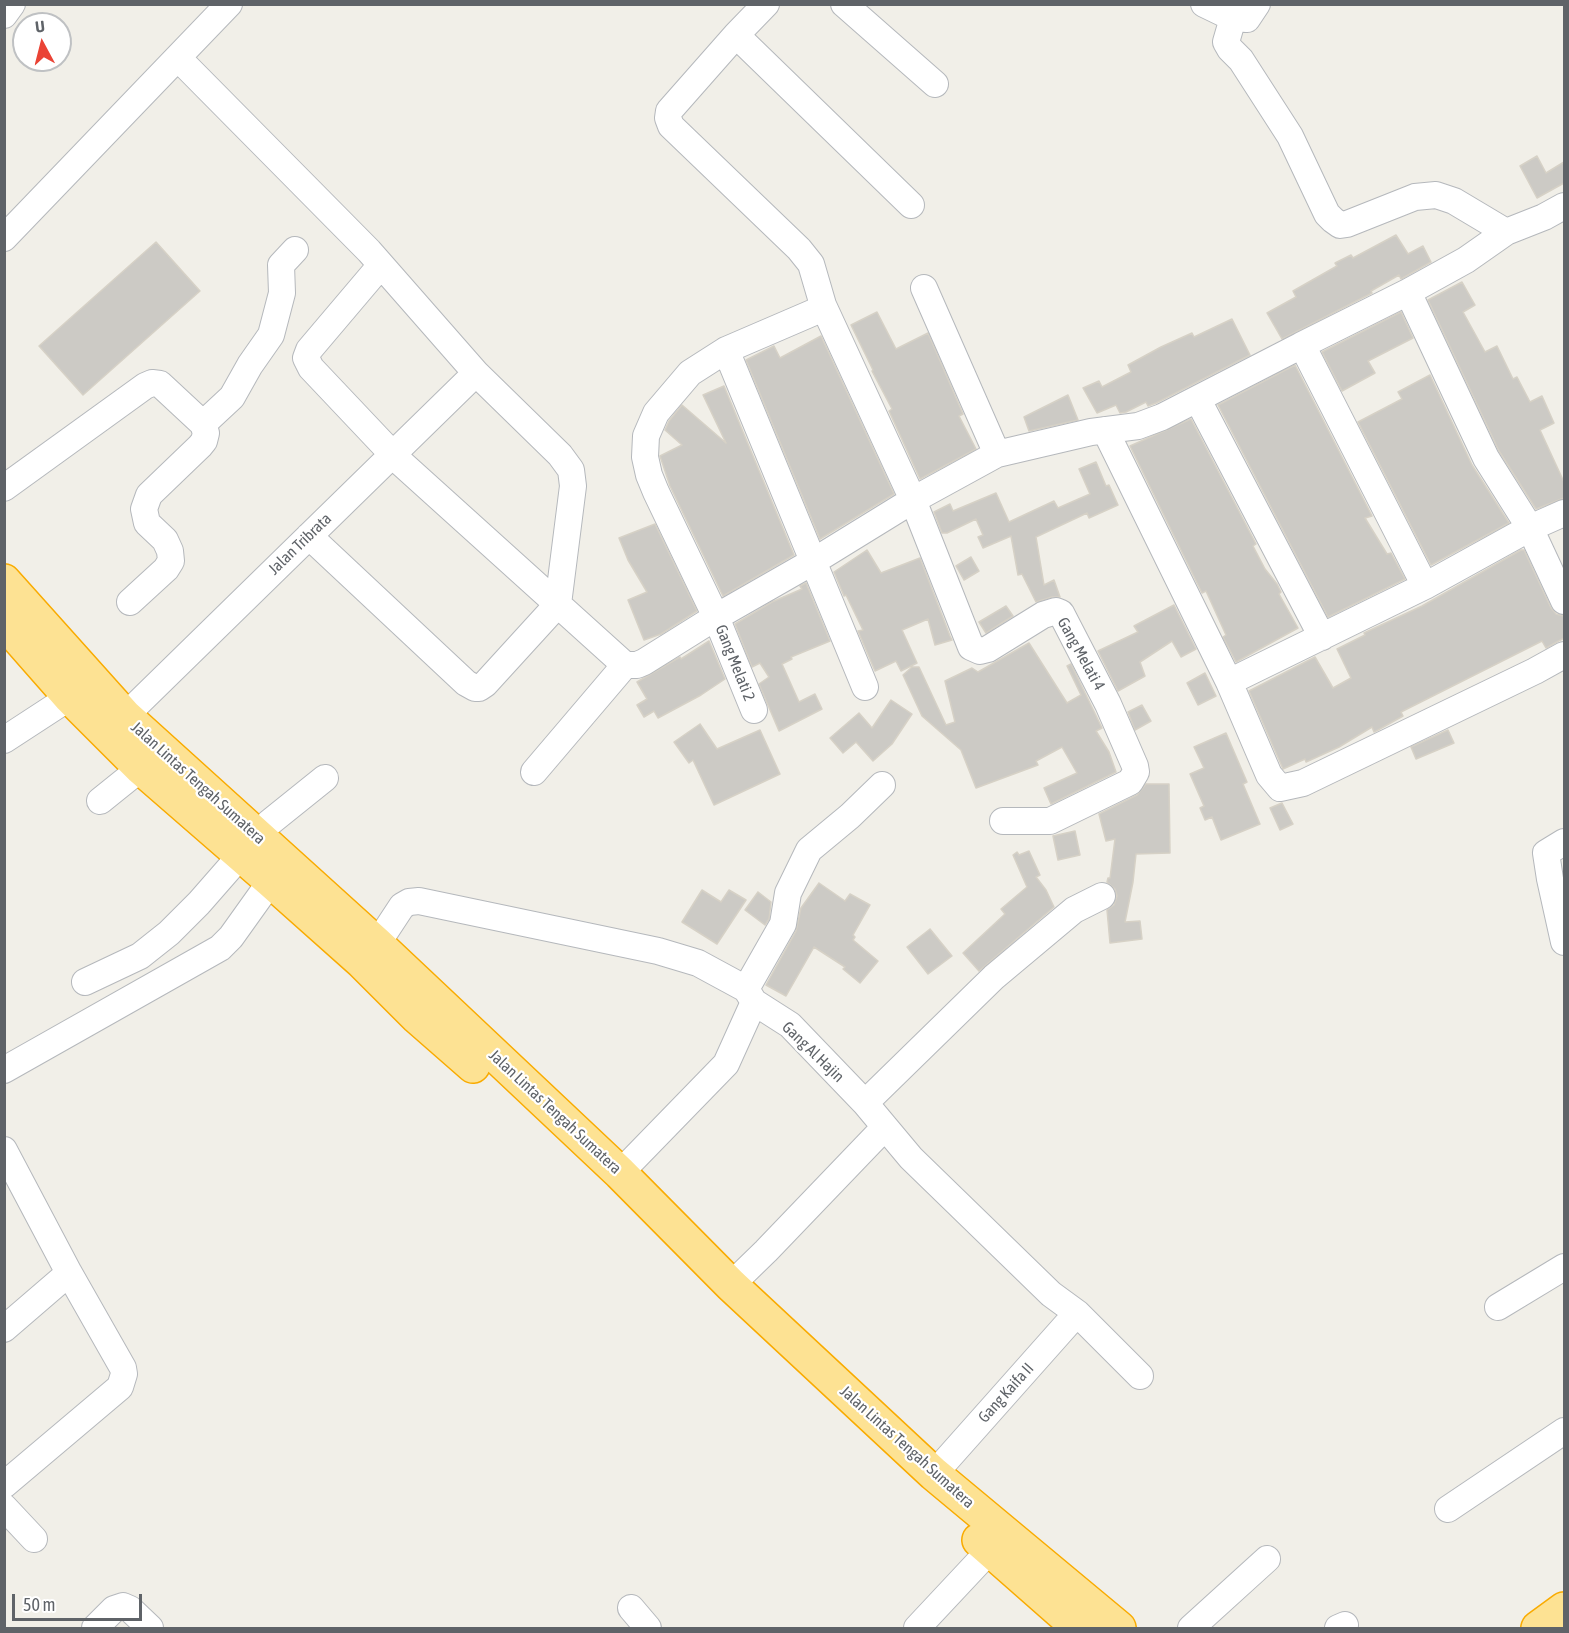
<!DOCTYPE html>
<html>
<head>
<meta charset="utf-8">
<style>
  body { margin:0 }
  #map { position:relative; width:1569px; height:1633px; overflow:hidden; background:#f1efe8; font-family:"Asap Condensed",sans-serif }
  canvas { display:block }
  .frame { position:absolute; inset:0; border:6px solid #5f6368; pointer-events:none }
  .north { position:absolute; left:12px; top:12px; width:60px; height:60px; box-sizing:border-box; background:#fff; border:2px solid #bfc1c3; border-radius:50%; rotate:353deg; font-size:16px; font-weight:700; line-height:24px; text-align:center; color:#5f6368 }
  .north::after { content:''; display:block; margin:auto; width:21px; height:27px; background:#ea4335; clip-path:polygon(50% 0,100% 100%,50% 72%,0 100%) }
  .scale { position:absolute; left:12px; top:1594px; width:130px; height:27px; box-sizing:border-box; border:3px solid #5f6368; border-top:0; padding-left:8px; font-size:18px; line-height:21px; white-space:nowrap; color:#5f6368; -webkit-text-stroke:4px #fff; paint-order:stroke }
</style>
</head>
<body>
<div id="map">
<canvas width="1569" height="1633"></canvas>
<div class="frame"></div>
<div class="north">U</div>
<div class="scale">50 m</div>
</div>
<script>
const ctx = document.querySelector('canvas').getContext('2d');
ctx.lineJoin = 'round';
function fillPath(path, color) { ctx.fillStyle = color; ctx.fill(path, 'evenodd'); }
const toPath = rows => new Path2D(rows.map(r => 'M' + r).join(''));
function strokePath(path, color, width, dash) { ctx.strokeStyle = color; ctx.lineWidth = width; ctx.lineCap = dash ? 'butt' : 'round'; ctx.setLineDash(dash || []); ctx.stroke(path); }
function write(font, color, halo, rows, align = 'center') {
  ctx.font = font + ' "Asap Condensed",sans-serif'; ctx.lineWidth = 4.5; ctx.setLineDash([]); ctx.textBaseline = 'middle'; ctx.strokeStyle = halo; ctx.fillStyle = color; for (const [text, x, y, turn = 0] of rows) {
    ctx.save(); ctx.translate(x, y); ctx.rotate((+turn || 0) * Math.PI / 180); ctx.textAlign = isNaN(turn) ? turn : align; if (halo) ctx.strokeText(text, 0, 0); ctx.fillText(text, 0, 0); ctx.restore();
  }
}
const building = toPath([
  [1537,156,1546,173,1564,162,1564,183,1537,198,1520,166,1537,156],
  [1396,235,1408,254,1423,246,1431,262,1401,279,1399,275,1371,291,1372,293,1282,339,1267,313,1296,297,1293,291,1337,266,1335,263,1351,255,1353,258,1396,235],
  [156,242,200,291,83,395,39,346,156,242],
  [1462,282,1475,305,1463,312,1485,352,1497,346,1513,379,1517,377,1530,402,1542,396,1554,423,1540,430,1564,482,1564,498,1536,509,1499,451,1428,300,1462,282],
  [877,312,896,349,928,333,963,414,959,416,976,449,920,479,889,411,892,409,872,371,873,370,851,325,877,312],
  [1401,312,1413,338,1368,361,1375,373,1342,391,1322,352,1401,312],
  [1232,319,1250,355,1156,403,1148,406,1146,402,1126,412,1120,413,1116,405,1097,413,1083,388,1099,381,1102,387,1131,372,1128,365,1161,347,1192,333,1194,337,1232,319],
  [821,336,894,494,820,539,746,360,774,346,780,358,821,336],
  [1295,365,1372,516,1365,518,1387,554,1391,553,1405,579,1328,617,1218,405,1295,365],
  [1430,375,1472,465,1509,523,1431,565,1358,422,1402,399,1398,392,1430,375],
  [724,386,794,555,723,596,670,486,660,456,682,445,665,430,669,421,682,405,726,443,703,395,724,386],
  [1068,395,1078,420,1029,431,1024,417,1068,395],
  [1191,419,1256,544,1253,546,1265,569,1277,584,1281,592,1279,594,1298,628,1236,662,1223,637,1226,635,1206,591,1202,593,1130,446,1191,419],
  [1096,462,1106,486,1109,485,1118,505,1089,518,1087,513,1036,537,1044,585,1054,580,1060,597,1052,597,1036,602,1022,574,1018,575,1011,536,983,548,978,537,983,535,976,519,947,533,942,533,934,512,950,504,953,511,996,493,1009,522,1054,501,1058,508,1090,494,1079,469,1096,462],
  [655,524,697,611,661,634,644,640,628,600,647,592,628,560,619,538,655,524],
  [867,550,881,573,920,558,950,636,952,640,935,645,928,619,902,630,917,663,901,671,896,661,875,671,858,631,863,630,846,595,844,596,834,572,867,550],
  [1521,550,1524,550,1551,608,1556,614,1564,616,1564,638,1546,648,1542,641,1401,712,1403,716,1378,730,1374,732,1372,727,1339,747,1306,762,1305,759,1283,769,1249,691,1315,657,1333,688,1351,678,1337,649,1365,635,1364,633,1422,606,1521,550],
  [971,557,979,571,964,580,956,566,971,557],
  [806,583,830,641,791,657,792,659,782,664,799,702,815,694,822,709,779,731,759,684,769,677,760,663,752,667,735,624,772,602,802,589,800,586,806,583],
  [1174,605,1196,649,1181,657,1172,641,1140,662,1145,676,1118,691,1098,651,1138,632,1134,626,1174,605],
  [1006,606,1013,616,986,633,979,622,1006,606],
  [709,641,725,679,701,695,658,718,654,711,644,717,637,705,647,699,637,682,680,657,681,659,709,641],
  [1029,643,1067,703,1081,695,1067,666,1071,664,1102,728,1096,731,1109,752,1116,772,1051,804,1044,788,1077,773,1062,747,1036,761,1038,765,976,788,961,750,922,716,903,675,912,667,919,667,946,725,955,722,945,681,972,668,978,672,1029,643],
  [1205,673,1216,696,1198,705,1187,683,1205,673],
  [891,700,912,714,892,744,873,761,856,742,843,753,830,738,859,713,872,728,891,700],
  [1142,705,1151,721,1135,730,1128,712,1142,705],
  [700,724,717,749,760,730,780,774,714,805,693,760,689,763,674,742,700,724],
  [1448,730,1454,743,1416,759,1411,747,1448,730],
  [1226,733,1247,782,1243,784,1260,824,1221,840,1212,817,1205,820,1200,808,1204,806,1190,774,1204,768,1194,747,1226,733],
  [1146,784,1169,784,1170,853,1136,854,1133,882,1125,922,1140,921,1142,939,1110,943,1107,910,1114,905,1117,896,1115,889,1107,882,1108,878,1110,878,1115,839,1106,841,1099,814,1137,795,1146,784],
  [1282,803,1293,824,1280,830,1270,808,1282,803],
  [1075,831,1080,855,1058,860,1053,836,1075,831],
  [1029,851,1040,875,1036,877,1046,890,1054,907,979,971,963,953,1005,914,1001,909,1027,887,1013,855,1017,852,1019,855,1029,851],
  [819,883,845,901,850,894,870,905,853,935,855,937,853,940,878,961,860,983,843,969,845,967,814,947,786,996,766,985,796,931,801,908,819,883],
  [702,890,721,902,729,890,746,900,717,944,682,922,702,890],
  [758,892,771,902,769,919,765,925,745,910,758,892],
  [930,929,952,956,928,974,907,947,930,929]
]);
fillPath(building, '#cccac5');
strokePath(building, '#d6d1c6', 1.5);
const minor = toPath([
  [844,4,935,84],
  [1204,4,1233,18,1247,19,1257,4],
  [4,15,12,4],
  [1233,18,1226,42,1230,49,1241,60,1290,136,1327,214,1333,220,1340,225,1347,224,1415,197,1436,195,1454,201,1506,232],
  [736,35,911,205],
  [178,58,369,251,476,373,560,455,571,470,573,486,558,604,485,684,479,688,475,688,466,683,309,536],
  [4,238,229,4],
  [381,265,309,350,306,358,311,368,399,461,625,665,637,665,644,662,716,617,814,561,913,500,997,454,1091,432,1138,426,1162,417,1302,345,1425,586],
  [924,288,997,454],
  [1408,292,1486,458,1530,528,1564,601],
  [823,305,913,500,971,647,980,651,988,649,1043,615,1056,611,1061,613,1108,704,1135,766,1136,772,1130,782,1050,821,1003,821],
  [1302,345,1408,292,1466,260,1506,232,1544,217,1564,206],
  [726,350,865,687],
  [1198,400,1322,637],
  [203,424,232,397,250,365,271,335,282,293,281,265,295,250],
  [1105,430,1229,682,1269,775,1280,788,1303,783,1535,671,1564,655],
  [4,488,145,386,152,383,160,384,203,424,206,433,204,441,200,446,149,495,144,509,147,523,165,540,170,551,171,561,166,569,130,602],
  [1229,682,1425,586,1530,528,1564,513],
  [754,710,716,617,656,492,649,475,645,457,646,436,656,413,690,373,726,350,819,310,823,305,811,264,799,249,671,126,668,118,669,111,736,35,766,4],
  [125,716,476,373],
  [4,740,70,697],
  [534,772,625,665],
  [100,801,141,768],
  [258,837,269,823,325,778],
  [1564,842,1546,853,1550,879,1564,942],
  [377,944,402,906,409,902,419,901,658,951,698,963,746,989,754,1002,790,1025,865,1103,911,1158,1051,1294,1077,1313,1140,1376],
  [85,982,140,956,169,933,199,903,241,855],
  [746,989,783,924,788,893,809,850,850,816,882,785],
  [4,1070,220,948,231,937,271,881],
  [865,1103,994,977,1074,910,1102,896],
  [4,1150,69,1273,123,1368,124,1374,120,1387,4,1485],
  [620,1173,726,1064,754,1002],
  [731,1285,766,1251,884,1128],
  [1498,1307,1564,1267],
  [4,1329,69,1273],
  [934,1474,1077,1313],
  [4,1507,34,1539],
  [1448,1509,1564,1431],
  [631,1608,648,1628],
  [95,1628,114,1609,123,1606,130,1609,150,1628],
  [917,1628,990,1550],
  [1191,1628,1267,1559],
  [1338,1628,1345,1625]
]);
const highway = toPath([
  [4,581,125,716,377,944,620,1173,731,1285,934,1474,1119,1628],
  [4,622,70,697,141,768,271,881,362,962,417,1017,473,1066],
  [979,1540,1079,1628],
  [1538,1628,1564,1609]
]);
strokePath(minor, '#b5b8bc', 28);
strokePath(highway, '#f9ab00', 36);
strokePath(minor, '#fff', 26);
strokePath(highway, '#fde293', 33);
write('16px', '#5f6368', '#fff', [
  ["Jalan Tribrata",300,544,-44],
  ["Gang Melati 4",1081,654,61],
  ["Gang Melati 2",735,663,68],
  ["Jalan Lintas Tengah Sumatera",198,783,42],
  ["Gang Al Hajin",813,1052,44],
  ["Jalan Lintas Tengah Sumatera",555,1112,43],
  ["Gang Kaifa II",1006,1393,-48],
  ["Jalan Lintas Tengah Sumatera",907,1447,42]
]);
</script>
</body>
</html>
